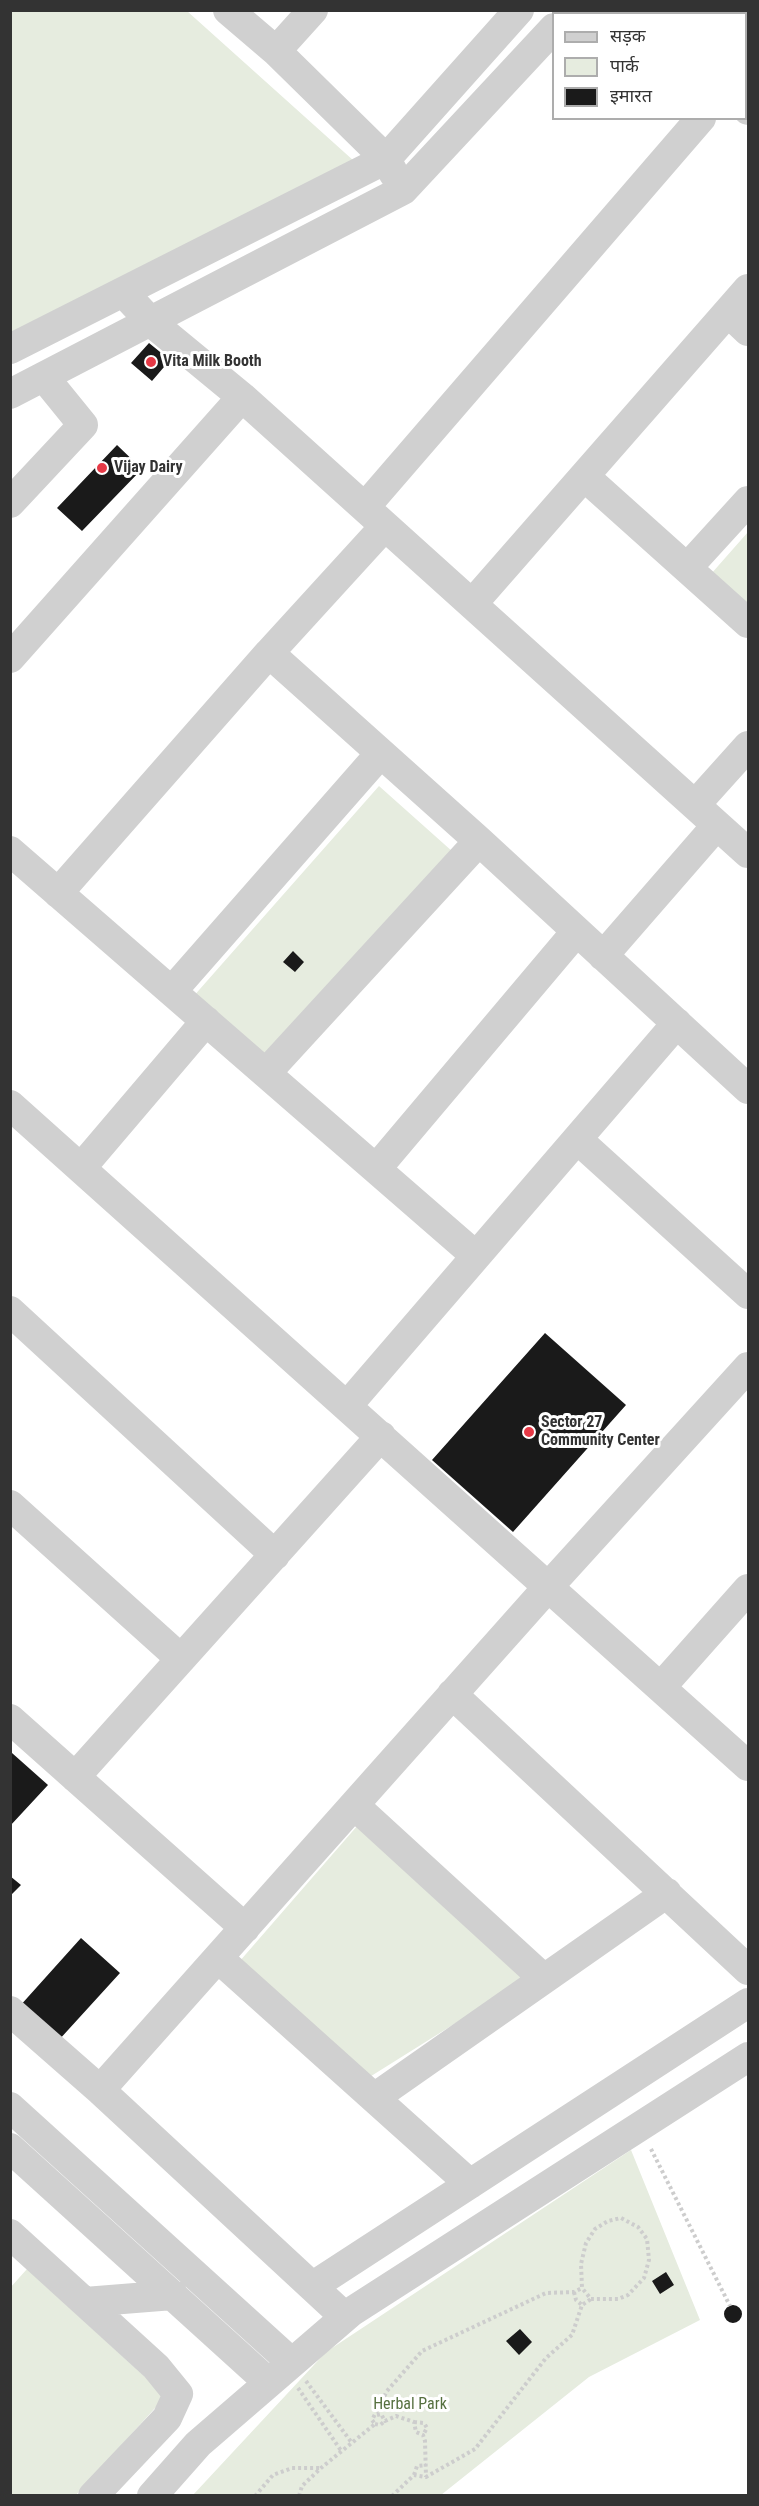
<!DOCTYPE html>
<html>
<head>
<meta charset="utf-8">
<style>
  body { margin:0 }
  #map { position:relative; width:759px; height:2506px; overflow:hidden; background:#fff; font-family:"Roboto Condensed","Noto Sans Devanagari",sans-serif }
  canvas { display:block }
  .frame { position:absolute; inset:0; border:12px solid #333; pointer-events:none }
  .legend { position:absolute; left:552px; top:12px; width:195px; height:108px; box-sizing:border-box; background:#fff; border:2px solid #adadad; margin:0; padding:8px 10px; list-style:none; font-size:18px; color:#333 }
  .legend li { display:flex; align-items:center; gap:12px; height:30px }
  .legend b { width:30px; border:2px solid #adadad }
</style>
</head>
<body>
<div id="map">
<canvas width="759" height="2506"></canvas>
<div class="frame"></div>
<ul class="legend">
<li><b style="height:8px;background:#d0d0d0"></b>सड़क</li>
<li><b style="height:16px;background:#e6ecdf"></b>पार्क</li>
<li><b style="height:16px;background:#1a1a1a"></b>इमारत</li>
</ul>
</div>
<script>
const ctx = document.querySelector('canvas').getContext('2d');
ctx.lineJoin = 'round';
function fillPath(path, color) { ctx.fillStyle = color; ctx.fill(path, 'evenodd'); }
const toPath = rows => new Path2D(rows.map(r => 'M' + r).join(''));
function strokePath(path, color, width, dash) { ctx.strokeStyle = color; ctx.lineWidth = width; ctx.lineCap = dash ? 'butt' : 'round'; ctx.setLineDash(dash || []); ctx.stroke(path); }
function write(font, color, halo, rows, align = 'center') {
  ctx.font = font + ' "Roboto Condensed",sans-serif'; ctx.lineWidth = 6; ctx.setLineDash([]); ctx.textBaseline = 'middle'; ctx.strokeStyle = halo; ctx.fillStyle = color; for (const [text, x, y, turn = 0] of rows) {
    ctx.save(); ctx.translate(x, y); ctx.rotate((+turn || 0) * Math.PI / 180); ctx.textAlign = isNaN(turn) ? turn : align; if (halo) ctx.strokeText(text, 0, 0); ctx.fillText(text, 0, 0); ctx.restore();
  }
}
fillPath(toPath([
  [11,11,187,11,354,161,11,334],
  [748,532,748,607,711,574],
  [379,786,453,852,266,1064,192,998],
  [358,1825,526,1979,368,2078,239,1962],
  [631,2150,700,2320,589,2377,441,2495,192,2496,326,2352],
  [27,2269,166,2396,76,2495,11,2495,10,2288]
]), '#e6ecdf');
fillPath(toPath([
  [149,343,170,360,152,381,131,363],
  [117,445,142,469,82,531,57,508],
  [293,951,304,962,295,972,283,962],
  [545,1333,626,1405,513,1532,432,1460],
  [12,1753,48,1785,10,1826,10,1755],
  [10,1876,21,1885,10,1896],
  [81,1938,120,1973,58,2041,19,2007],
  [666,2272,674,2285,660,2294,652,2281],
  '724 2314a9 9 0 1 1 18 0a9 9 0 1 1-18 0Z',
  [520,2329,532,2342,519,2355,506,2341]
]), '#1a1a1a');
strokePath(toPath([
  [651,2149,730,2306],
  [574,2292,576,2300,582,2305],
  [306,2381,352,2443],
  [298,2388,342,2452],
  [377,2415,381,2414,385,2421,396,2416,414,2422,416,2432,423,2435,425,2441,426,2477],
  [414,2422,424,2423,427,2428,423,2435],
  [375,2424,380,2425,385,2421],
  [414,2475,417,2466,426,2465],
  [255,2496,273,2475,292,2468,321,2468],
  [299,2496,302,2486,321,2468,375,2424,372,2420,387,2391,422,2351,546,2293,574,2292,582,2288,581,2264,586,2243,595,2229,608,2221,621,2218,638,2227,647,2239,649,2260,644,2278,628,2295,618,2299,591,2299,582,2288],
  [392,2496,414,2475,426,2477,475,2449,546,2358,572,2335,582,2305,591,2299]
]), '#cdcdcd', 4, [3, 3]);
strokePath(toPath([
  [228,10,276,51,386,159,394,174],
  [636,10,639,14],
  [276,51,313,10],
  [746,108,748,110],
  [123,292,151,322,242,397,748,853],
  [728,312,748,331],
  [10,349,386,159,519,10],
  [10,394,403,190,554,28],
  [584,476,748,623],
  [10,503,83,425,44,377],
  [365,507,701,118],
  [385,526,269,653,479,841,748,1089],
  [687,568,748,501],
  [472,604,748,289],
  [10,658,242,397],
  [695,805,748,746],
  [10,851,476,1256],
  [58,893,269,653],
  [603,956,717,825],
  [172,991,380,754],
  [266,1073,479,841],
  [10,1105,748,1766],
  [577,1139,748,1294],
  [81,1168,206,1021],
  [376,1169,576,932],
  [10,1311,275,1555],
  [347,1406,677,1023],
  [10,1505,181,1659],
  [661,1687,748,1589],
  [452,1694,748,1970],
  [10,1719,245,1928],
  [75,1777,381,1436],
  [354,1805,543,1978],
  [218,1958,470,2184],
  [10,2011,100,2090,549,1586,748,1367],
  [100,2090,345,2317],
  [374,2098,667,1893],
  [10,2107,291,2362],
  [10,2148,268,2382],
  [10,2234,156,2367,178,2394,167,2418,93,2496],
  [313,2286,748,2003],
  [85,2302,173,2295],
  [152,2496,198,2444,351,2312,748,2057]
]), '#d0d0d0', 30);
for (const [x, y, r, color] of [
  [151,362,6,"#e63946"],
  [102,468,6,"#e63946"],
  [529,1432,6,"#e63946"]
]) { const dot = new Path2D(); dot.arc(x, y, r, 0, 2 * Math.PI); ctx.fillStyle = color; ctx.fill(dot); strokePath(dot, '#fff', 2); }
write('bold 16px', '#333', '#fff', [
  ["Vita Milk Booth",163,362],
  ["Vijay Dairy",114,468],
  ["Sector 27",541,1423],
  ["Community Center",541,1441]
], 'left');
write('16px', '#56703f', '#fff', [
  ["Herbal Park",410,2405]
]);
</script>
</body>
</html>
